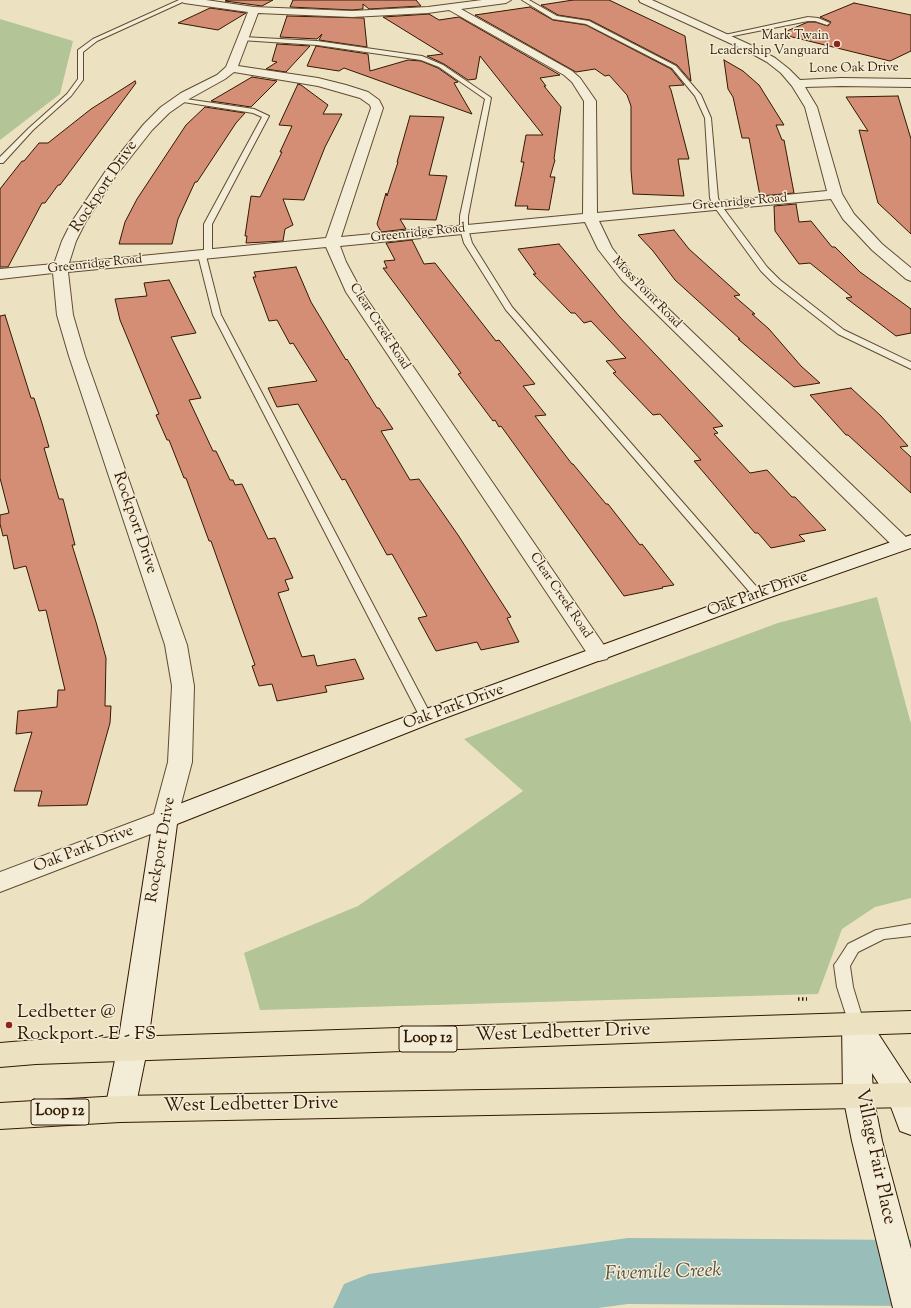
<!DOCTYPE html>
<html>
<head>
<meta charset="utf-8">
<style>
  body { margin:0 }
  canvas { display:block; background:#ece2c2 }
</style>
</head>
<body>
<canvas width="911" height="1308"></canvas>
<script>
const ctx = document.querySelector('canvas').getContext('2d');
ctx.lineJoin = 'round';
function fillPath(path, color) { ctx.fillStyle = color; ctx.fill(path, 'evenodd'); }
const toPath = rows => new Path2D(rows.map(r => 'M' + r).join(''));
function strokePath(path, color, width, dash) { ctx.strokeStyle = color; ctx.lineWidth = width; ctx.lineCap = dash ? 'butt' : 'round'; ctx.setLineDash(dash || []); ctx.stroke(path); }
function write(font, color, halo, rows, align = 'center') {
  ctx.font = font + ' "Sorts Mill Goudy",serif'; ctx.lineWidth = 3; ctx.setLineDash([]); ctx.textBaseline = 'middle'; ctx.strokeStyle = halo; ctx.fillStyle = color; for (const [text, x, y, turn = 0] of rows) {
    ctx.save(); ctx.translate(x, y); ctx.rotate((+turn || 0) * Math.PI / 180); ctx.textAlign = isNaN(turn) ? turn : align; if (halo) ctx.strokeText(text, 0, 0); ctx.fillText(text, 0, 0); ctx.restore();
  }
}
fillPath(toPath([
  [0,19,73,41,60,94,0,140],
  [877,597,911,724,911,898,875,907,842,929,818,994,260,1010,244,953,358,906,523,791,464,739,778,623]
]), '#b3c497');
fillPath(toPath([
  [628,1238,911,1240,911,1306,628,1304,598,1308,333,1308,344,1284,369,1274,628,1238]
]), '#99bdb8');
const building = toPath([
  [228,0,273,0,262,6,225,1,228,0],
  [293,0,416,0,421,6,369,9,363,4,363,9,352,10,290,7,293,0],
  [573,0,609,0,685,36,691,81,677,65,590,20,558,15,541,5,573,0],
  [854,3,911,15,911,51,890,61,780,34,808,22,815,22,828,26,831,22,820,17,854,3],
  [530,7,553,20,586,25,671,69,684,85,669,86,671,90,689,159,678,159,684,196,633,194,631,170,631,106,627,95,609,75,605,76,595,69,576,72,475,15,530,7],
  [210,8,246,13,218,30,178,23,210,8],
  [429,14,439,20,459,17,560,75,540,78,546,86,544,86,561,107,554,159,555,160,550,177,555,177,549,210,527,209,528,206,515,206,524,162,521,162,526,135,543,135,480,56,476,79,468,80,444,64,427,56,443,54,383,17,429,14],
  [287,16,364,18,367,47,319,40,322,34,317,39,280,37,287,16],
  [277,44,310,46,286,72,266,69,277,62,272,61,277,44],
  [316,46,368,54,370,71,408,60,421,61,438,68,458,82,454,83,472,114,344,68,339,71,307,66,316,46],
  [724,60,743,71,759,85,784,125,776,125,782,140,784,140,794,193,760,196,749,138,742,138,733,97,728,89,724,60],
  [252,77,277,81,251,107,211,101,252,77],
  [135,81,136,83,60,185,58,185,45,203,42,203,8,267,0,267,0,189,22,161,24,161,39,143,48,143,91,109,135,81],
  [298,84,301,85,328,105,323,114,342,114,325,147,304,200,283,199,293,225,285,229,283,241,246,243,247,236,245,236,251,196,260,197,282,152,280,152,292,126,279,125,298,84],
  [898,96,911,139,911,234,878,203,859,130,868,131,846,97,898,96],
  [205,107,245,113,236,123,197,182,195,182,178,219,172,244,119,244,125,222,137,199,186,125,205,107],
  [410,116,444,117,429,175,447,176,436,220,400,219,406,229,381,232,377,224,386,193,387,196,398,162,397,162,410,116],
  [796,204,799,222,811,221,832,247,835,247,860,272,911,309,911,333,896,336,846,298,852,297,810,263,799,264,775,231,774,206,796,204],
  [674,230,689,249,740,295,734,296,755,314,752,314,769,329,801,366,820,383,794,387,738,339,740,339,675,280,653,251,638,235,674,230],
  [412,240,424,264,435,263,496,341,499,340,535,384,523,386,546,415,535,416,572,464,573,464,606,504,608,504,640,545,642,544,674,585,662,587,663,588,624,596,501,426,499,427,495,420,493,421,458,374,461,373,383,268,387,268,384,261,395,260,386,243,412,240],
  [559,244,619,316,723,426,713,428,718,433,714,434,750,473,767,470,792,497,795,497,826,530,799,535,805,541,771,548,758,533,755,533,694,461,701,460,660,414,653,415,613,373,616,372,606,361,626,358,591,321,584,323,575,313,571,313,533,274,536,274,518,249,559,244],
  [296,267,311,302,346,360,347,359,377,408,379,408,393,429,381,431,410,480,419,479,458,535,511,617,507,618,519,642,481,650,477,642,436,651,418,618,427,616,392,554,387,555,345,479,342,480,298,404,277,407,268,388,317,381,293,343,290,344,277,320,269,321,253,277,256,277,254,272,296,267],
  [169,280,196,333,171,337,201,398,189,400,213,451,216,451,230,480,233,480,235,485,242,484,268,539,275,538,293,578,285,580,289,590,278,593,302,657,314,655,317,666,355,659,364,679,325,686,327,692,277,701,272,684,259,686,252,666,255,665,211,541,209,541,186,478,184,478,169,440,167,440,156,415,159,414,120,320,115,299,147,296,144,283,169,280],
  [5,315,31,398,34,398,41,420,49,447,44,448,59,499,63,499,75,545,72,545,96,622,106,658,105,706,111,706,110,723,87,805,38,806,42,791,14,791,32,732,16,734,18,711,57,707,58,690,65,690,46,610,39,611,26,566,14,569,7,535,3,536,0,524,0,515,9,513,0,478,0,316,5,315],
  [851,388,881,416,908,446,900,447,911,457,911,493,848,435,846,435,810,395,851,388]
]);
fillPath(building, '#d48e76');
strokePath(building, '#331900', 1);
const lane = toPath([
  [179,0,187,0,97,41,83,52,83,80,71,96,33,130,3,163,0,163,0,157,29,128,67,94,78,79,78,50,93,39,179,0],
  [522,0,529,0,557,16,589,21,676,66,701,95,711,118,718,198,721,205,767,267,780,280,844,330,911,362,911,369,838,334,774,284,761,271,713,205,710,198,705,118,695,96,672,68,586,24,553,19,522,0],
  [808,17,818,18,830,23,827,25,815,21,808,21,723,38,720,36,808,17],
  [243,37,317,41,422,56,443,65,490,97,491,98,468,216,468,229,472,243,512,307,762,593,764,595,762,597,754,597,506,310,464,243,460,229,460,216,485,99,439,67,421,60,317,45,241,40,240,39,243,37],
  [179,98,254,109,269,116,212,224,212,254,211,256,206,256,221,315,432,717,430,720,422,720,420,717,213,315,198,255,199,253,204,253,204,224,262,117,253,113,177,101,177,99,179,98],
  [911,924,911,936,884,939,858,952,850,966,853,987,864,1023,862,1027,856,1029,850,1027,837,987,834,965,837,961,848,944,876,930,911,924]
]);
const street = toPath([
  [179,0,206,0,254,7,352,11,428,7,482,0,511,0,506,3,461,9,572,71,580,78,596,101,597,213,827,191,805,107,792,86,781,73,767,62,747,51,640,2,639,0,652,0,755,47,775,58,789,69,800,80,841,78,911,79,911,87,841,86,805,87,817,107,842,194,854,214,882,244,911,268,911,281,906,279,872,250,843,219,831,199,599,221,612,248,632,274,909,540,911,543,909,548,902,550,895,548,622,280,598,249,585,222,340,246,346,262,362,292,610,654,607,659,599,661,591,659,346,292,326,247,68,272,73,315,85,356,187,645,194,686,192,762,177,819,174,825,0,892,0,872,154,814,168,762,172,686,165,645,69,356,57,315,53,273,0,279,0,269,54,264,62,241,71,223,105,172,144,124,161,107,181,93,217,75,226,67,248,12,184,3,179,0],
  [449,10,564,75,572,82,584,101,583,214,341,237,383,108,379,100,368,92,346,85,318,78,238,66,258,13,352,17,428,13,449,10],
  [234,72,318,86,360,98,370,105,371,108,326,238,69,263,76,241,85,223,115,177,152,130,169,113,189,99,225,79,234,72]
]);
const secondary = toPath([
  [911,535,911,548,765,599,434,722,177,824,147,1050,135,1109,131,1118,120,1122,109,1118,105,1109,117,1050,153,819,156,813,418,712,751,591,911,535],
  [856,1012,866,1015,911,1084,911,1135,900,1131,888,1099,872,1073,873,1096,882,1141,911,1249,911,1308,893,1308,852,1141,843,1096,842,1023,846,1015,856,1012]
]);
const primary = toPath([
  [911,1011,911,1033,36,1064,0,1067,0,1043,36,1040,911,1011],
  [911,1083,911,1107,120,1122,0,1129,0,1103,120,1096,911,1083]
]);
strokePath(lane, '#614b30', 2);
strokePath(street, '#614b30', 2);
strokePath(secondary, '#331900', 2);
strokePath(primary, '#331900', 2);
strokePath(toPath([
  [798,999,807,999]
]), '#331900', 3.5, [1.5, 2.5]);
fillPath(lane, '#f3ecd7');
fillPath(street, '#f3ecd7');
fillPath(secondary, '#f3ecd7');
fillPath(primary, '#ece2c2');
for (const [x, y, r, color] of [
  [837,44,4,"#8f2418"],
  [9,1025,4,"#8f2418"]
]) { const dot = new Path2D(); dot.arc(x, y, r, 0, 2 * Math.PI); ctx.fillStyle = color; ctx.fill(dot); strokePath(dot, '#f3ecd7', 1.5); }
write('13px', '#331900', '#f3ecd7', [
  ["Mark Twain",829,37],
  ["Leadership Vanguard",829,52]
], 'right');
write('13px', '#331900', '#f3ecd7', [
  ["Lone Oak Drive",854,69,-1],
  ["Greenridge Road",740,203,-5],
  ["Greenridge Road",418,234,-6],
  ["Greenridge Road",95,265,-6],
  ["Moss Point Road",646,293,46],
  ["Clear Creek Road",379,327,57],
  ["Clear Creek Road",560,596,56]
]);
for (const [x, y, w] of [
  [428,1039,58],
  [60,1112,58]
]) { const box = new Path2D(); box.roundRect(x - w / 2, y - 13, w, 26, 3); ctx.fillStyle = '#f3ecd7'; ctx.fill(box); strokePath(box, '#331900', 1); }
write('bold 15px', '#331900', null, [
  ["Loop 12",428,1039],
  ["Loop 12",60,1112]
]);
write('16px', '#331900', '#f3ecd7', [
  ["Rockport Drive",105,187,-56],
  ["Rockport Drive",134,523,71],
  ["Oak Park Drive",758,595,-20],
  ["Oak Park Drive",454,708,-20],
  ["Oak Park Drive",84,850,-21],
  ["Rockport Drive",162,850,-80]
]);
write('19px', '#331900', '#f3ecd7', [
  ["Ledbetter @",17,1014],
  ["Rockport - E - FS",17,1036]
], 'left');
write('19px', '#331900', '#f3ecd7', [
  ["West Ledbetter Drive",563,1034,-2],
  ["West Ledbetter Drive",251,1106,-1],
  ["Village Fair Place",874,1157,78]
]);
write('italic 20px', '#575240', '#f3ecd7', [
  ["Fivemile Creek",663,1274,-2]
]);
</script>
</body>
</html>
